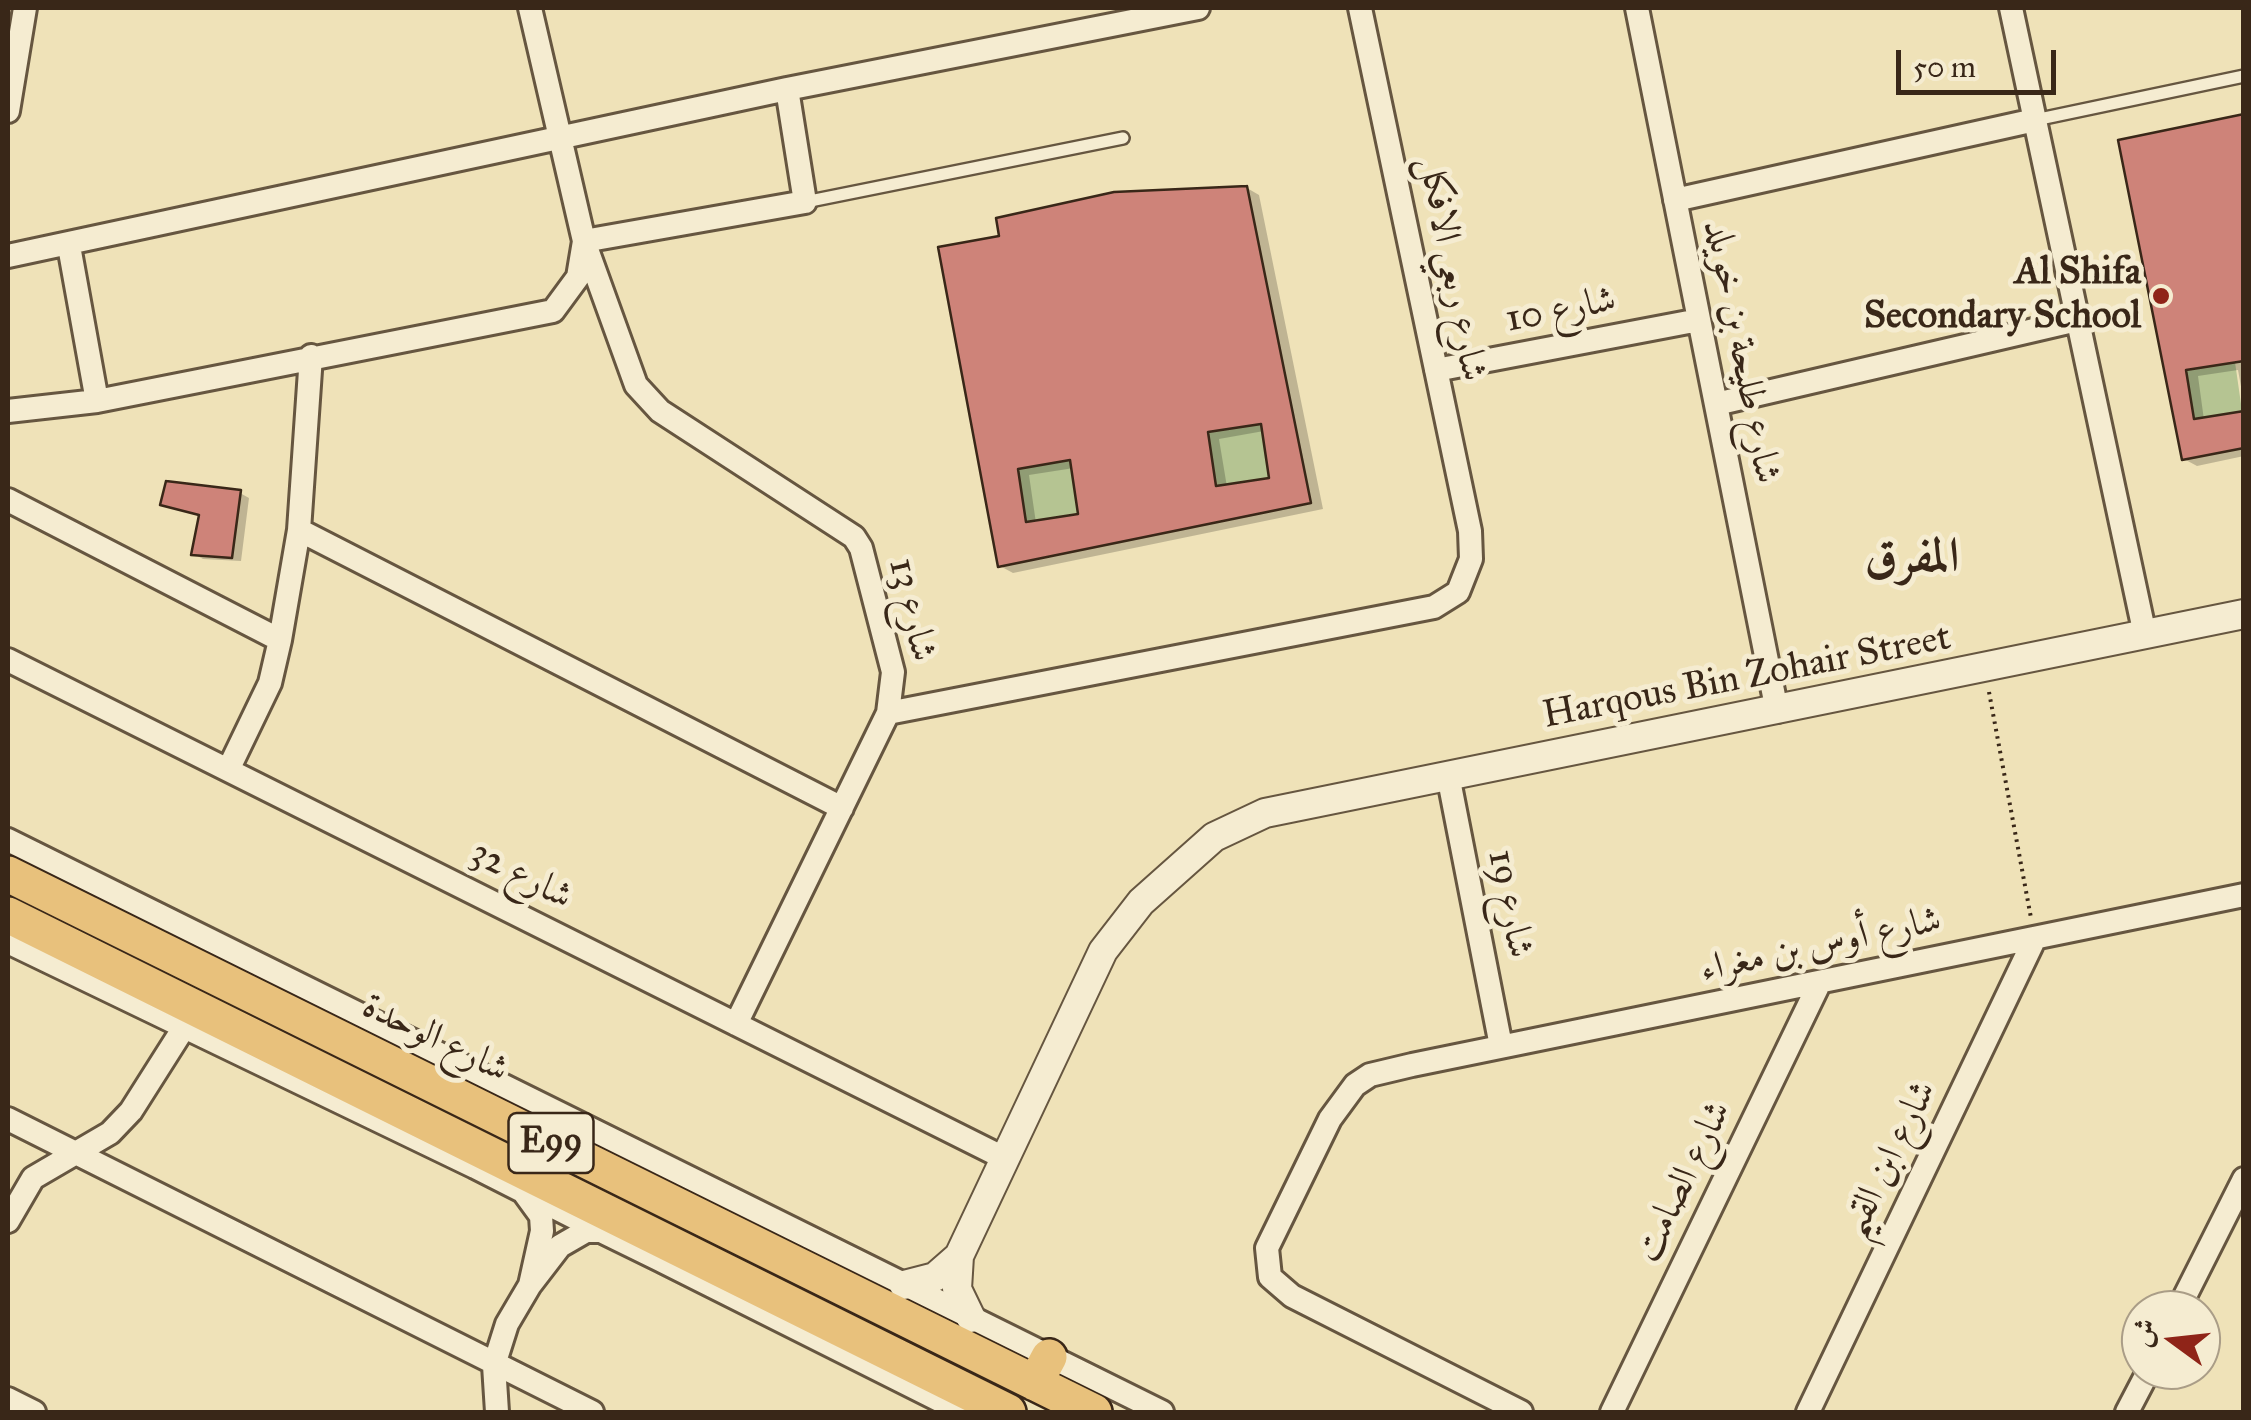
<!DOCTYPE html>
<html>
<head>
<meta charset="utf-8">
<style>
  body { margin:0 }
  #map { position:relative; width:2251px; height:1420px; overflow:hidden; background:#efe2b8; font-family:"IM FELL Great Primer",Amiri,serif }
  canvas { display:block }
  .frame { position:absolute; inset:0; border:10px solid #392718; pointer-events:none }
  .north { position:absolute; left:2121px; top:1290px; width:100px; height:100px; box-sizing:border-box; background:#f5ecd1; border:2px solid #aa9d87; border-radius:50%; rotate:285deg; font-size:28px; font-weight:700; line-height:40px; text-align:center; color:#392718 }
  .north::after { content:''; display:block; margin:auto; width:35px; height:45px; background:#8f2418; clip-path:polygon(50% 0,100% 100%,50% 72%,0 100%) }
  .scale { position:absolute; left:1896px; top:50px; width:160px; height:45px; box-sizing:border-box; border:5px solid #392718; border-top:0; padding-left:12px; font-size:30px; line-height:35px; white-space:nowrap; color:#392718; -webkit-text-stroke:8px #f5ecd1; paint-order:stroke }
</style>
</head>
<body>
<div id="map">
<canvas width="2251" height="1420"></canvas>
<div class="frame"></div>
<div class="north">ش</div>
<div class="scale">50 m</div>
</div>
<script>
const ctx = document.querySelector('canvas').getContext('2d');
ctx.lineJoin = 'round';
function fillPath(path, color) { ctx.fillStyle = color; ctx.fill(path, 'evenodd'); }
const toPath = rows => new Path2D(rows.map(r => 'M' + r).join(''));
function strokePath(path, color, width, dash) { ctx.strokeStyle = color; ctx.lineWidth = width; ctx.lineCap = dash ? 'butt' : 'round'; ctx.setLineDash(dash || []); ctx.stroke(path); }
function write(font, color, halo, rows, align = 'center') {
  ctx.font = font + ' "IM FELL Great Primer",Amiri,serif'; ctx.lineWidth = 10; ctx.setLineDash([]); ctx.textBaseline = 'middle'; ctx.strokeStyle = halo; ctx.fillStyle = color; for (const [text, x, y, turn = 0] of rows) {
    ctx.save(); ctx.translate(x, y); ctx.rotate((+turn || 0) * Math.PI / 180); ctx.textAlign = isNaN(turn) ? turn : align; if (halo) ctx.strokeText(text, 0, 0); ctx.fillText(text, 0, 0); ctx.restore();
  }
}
fillPath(toPath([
  [2235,362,2242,411,2194,419,2186,370],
  [1261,424,1269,478,1216,486,1208,432],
  [1070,460,1078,514,1026,522,1018,469]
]), '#b5c492');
fillPath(toPath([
  [2244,117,2244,403,2238,370,2198,376,2204,420,2244,413,2244,456,2197,466,2184,459,2121,142],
  [1247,188,1259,195,1323,509,1013,573,1000,566,941,249],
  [1264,431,1272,480,1227,487,1219,439],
  [1074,468,1081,516,1036,523,1029,475],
  [240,493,249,498,241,561,203,559,194,554,202,517,163,504]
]), '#0003');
const building = toPath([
  [2244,114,2244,361,2186,370,2194,419,2244,411,2244,448,2182,460,2118,140,2244,114],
  [1247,186,1311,503,998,567,938,247,999,236,996,218,1114,192,1247,186],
  [1261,424,1269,478,1216,486,1208,432,1261,424],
  [1070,460,1078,514,1026,522,1018,469,1070,460],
  [166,481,241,490,232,558,191,555,199,515,160,505,166,481]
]);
fillPath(building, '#ce8379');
strokePath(building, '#392718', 2.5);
const service = toPath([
  [2035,120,2244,76],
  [805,202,1123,138]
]);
const minor = toPath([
  [1637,8,1777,711],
  [2011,8,2145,635],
  [8,111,25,8],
  [1675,200,2035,120],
  [69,246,97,401],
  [8,256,787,89],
  [1436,370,1699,320],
  [1716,404,2077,320],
  [8,411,97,401,553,311,578,277,584,241,530,8],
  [8,500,280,640],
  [299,530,842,808],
  [8,660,1002,1157],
  [888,713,1434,607,1458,592,1471,559,1470,531,1360,8],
  [229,768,270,683,280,640,299,530,311,356],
  [1448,775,1501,1046],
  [8,840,1162,1412],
  [8,942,475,1167],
  [736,1024,888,713,893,672,861,548,854,537,660,411,636,385,584,241,805,202,787,89,1198,8],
  [8,1119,592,1412],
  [465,1156,475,1167,605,1233,662,1261,676,1261],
  [525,1194,541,1216,542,1231,530,1285,560,1246,586,1231,602,1231],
  [8,1221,33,1178,110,1133,131,1111,183,1029],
  [662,1261,963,1412],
  [2178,1310,2244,1179],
  [8,1399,34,1412],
  [497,1412,494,1365,507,1324,530,1285],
  [1521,1412,1292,1296,1270,1277,1267,1248,1330,1119,1355,1085,1370,1075,1412,1065,2244,895],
  [1612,1412,1820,982],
  [1808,1412,2035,938],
  [2127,1412,2149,1370]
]);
const tertiary = toPath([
  [904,1285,935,1277,959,1256],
  [971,1318,957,1289,959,1256,1103,951,1141,902,1214,837,1265,813,2244,614]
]);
const primary = toPath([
  [8,874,1094,1412],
  [8,915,1008,1412],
  [1035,1383,1049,1357]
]);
strokePath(service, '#665640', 16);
strokePath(minor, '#665640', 28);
strokePath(tertiary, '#665640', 32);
strokePath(primary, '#392718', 40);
strokePath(toPath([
  [1989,692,2031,918]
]), '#392718', 4, [2.5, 5]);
strokePath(service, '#f5ecd1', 11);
strokePath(minor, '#f5ecd1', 22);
strokePath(tertiary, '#f5ecd1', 28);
strokePath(primary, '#e8c17c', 35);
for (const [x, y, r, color] of [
  [2161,296,10,"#8f2418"]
]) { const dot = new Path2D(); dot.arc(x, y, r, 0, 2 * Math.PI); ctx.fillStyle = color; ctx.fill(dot); strokePath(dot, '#f5ecd1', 4); }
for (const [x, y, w] of [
  [551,1143,85]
]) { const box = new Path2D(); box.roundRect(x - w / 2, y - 30, w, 60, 8); ctx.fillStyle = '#f5ecd1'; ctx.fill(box); strokePath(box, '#392718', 2.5); }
write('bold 35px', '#392718', null, [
  ["E99",551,1143]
]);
write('38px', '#392718', '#f5ecd1', [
  ["شارع ربعي الافكل",1451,269,79],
  ["شارع 10",1561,311,-11],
  ["شارع طليحة بن خويلد",1741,352,79],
  ["شارع 13",911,610,77],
  ["Harqous Bin Zohair Street",1747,678,-11],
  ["شارع 32",521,876,27],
  ["شارع 19",1509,904,79],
  ["شارع أوس بن مغراء",1821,946,-12],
  ["شارع الوحدة",435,1039,26],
  ["شارع ابن القيم",1890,1160,-64],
  ["شارع الصامت",1684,1182,-64]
]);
write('bold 38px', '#392718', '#f5ecd1', [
  ["Al Shifa",2141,274],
  ["Secondary School",2141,318]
], 'right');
write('bold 48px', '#392718', '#f5ecd1', [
  ["المفرق",1912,559]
]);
</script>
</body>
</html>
